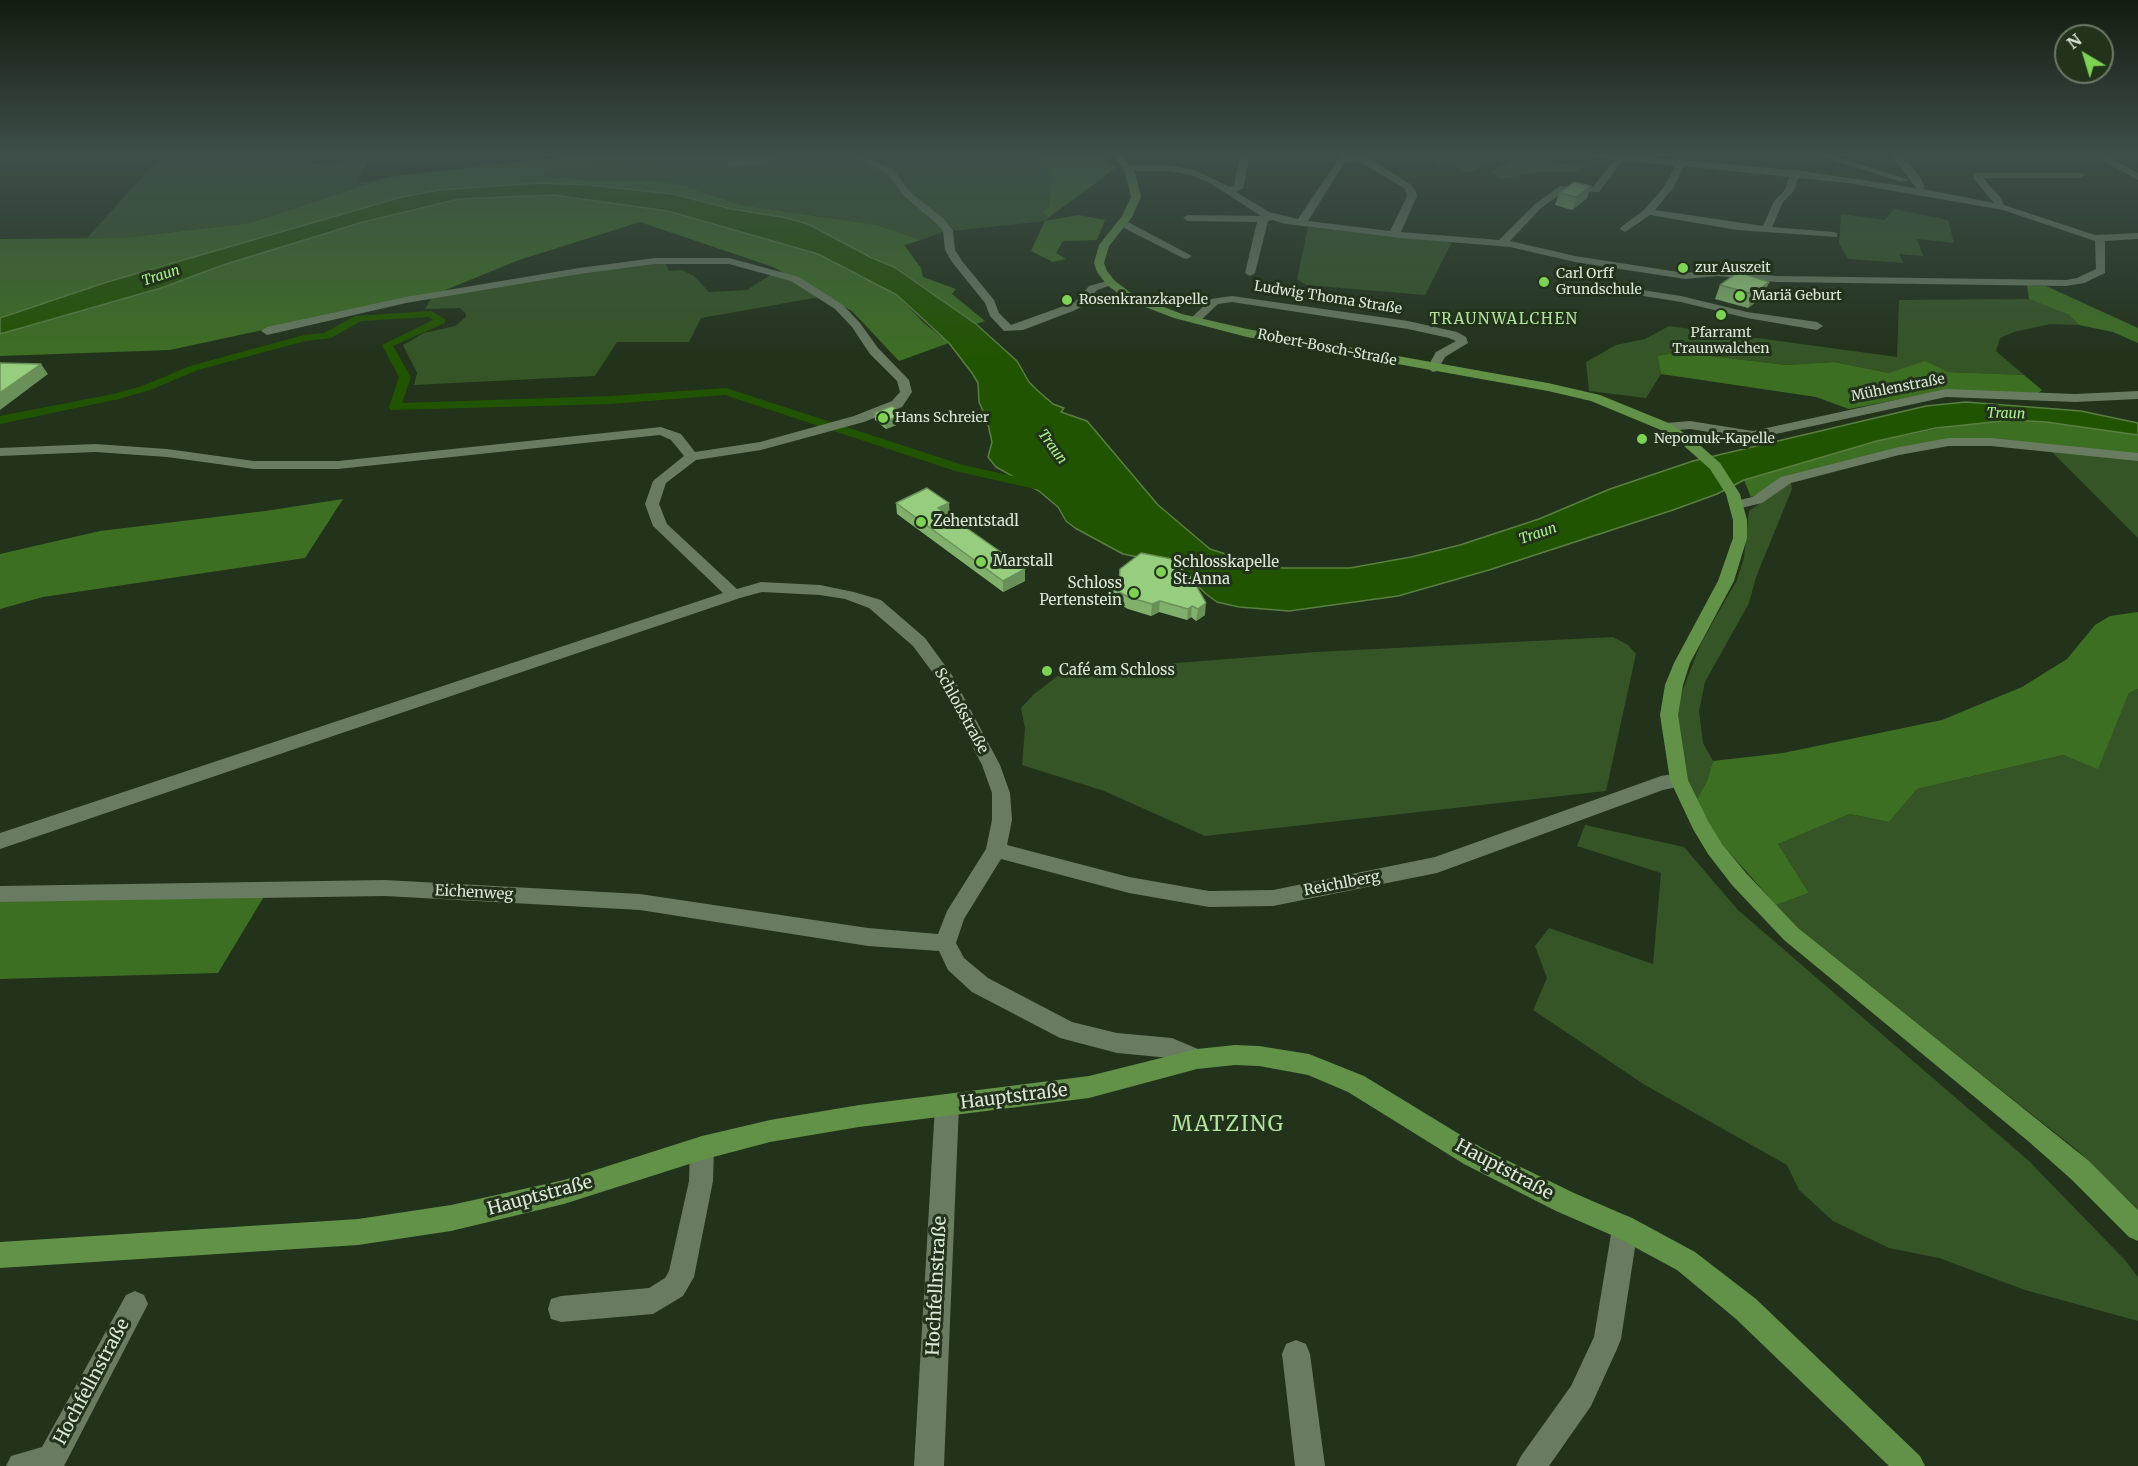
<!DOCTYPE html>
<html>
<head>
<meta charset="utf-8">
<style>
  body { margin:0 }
  #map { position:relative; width:2138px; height:1466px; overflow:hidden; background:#22321b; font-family:Merriweather,serif }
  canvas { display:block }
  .north { position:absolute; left:2054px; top:24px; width:60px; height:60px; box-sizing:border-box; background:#22321b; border:2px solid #6c7a67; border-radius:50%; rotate:322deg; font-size:16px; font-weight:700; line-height:24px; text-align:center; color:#dce7d8 }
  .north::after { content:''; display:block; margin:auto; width:21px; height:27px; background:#7dd154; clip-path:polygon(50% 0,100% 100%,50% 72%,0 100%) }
</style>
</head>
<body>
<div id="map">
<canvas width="2138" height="1466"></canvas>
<div class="north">N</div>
</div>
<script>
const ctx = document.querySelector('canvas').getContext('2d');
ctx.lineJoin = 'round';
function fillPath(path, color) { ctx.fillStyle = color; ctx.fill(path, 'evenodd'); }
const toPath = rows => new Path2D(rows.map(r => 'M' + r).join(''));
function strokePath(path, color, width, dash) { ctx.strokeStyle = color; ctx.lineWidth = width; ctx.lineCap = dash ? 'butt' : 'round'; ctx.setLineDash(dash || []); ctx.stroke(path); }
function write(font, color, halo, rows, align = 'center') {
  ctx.font = font + ' Merriweather,serif'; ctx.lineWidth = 6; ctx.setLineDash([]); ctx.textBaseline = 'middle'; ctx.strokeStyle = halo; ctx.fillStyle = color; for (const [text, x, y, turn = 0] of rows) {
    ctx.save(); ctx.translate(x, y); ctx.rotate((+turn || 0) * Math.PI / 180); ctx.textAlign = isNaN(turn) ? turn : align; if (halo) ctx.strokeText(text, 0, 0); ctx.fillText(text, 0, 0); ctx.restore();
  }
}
fillPath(toPath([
  [163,154,343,154,315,156,311,164,341,162,344,157,370,154,358,183,389,177,250,223,123,238,87,238],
  [779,154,854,154,882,165,888,163,866,154,1033,154,1052,177,1049,207,1044,211,1048,218,1045,221,943,232,921,240,877,225,741,205,682,185,650,180,600,181,542,178,547,169,635,161,756,160],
  [1415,154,1505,154,1468,173,1452,164,1440,165,1413,155],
  [1522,154,1562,164,1580,162,1587,165,1574,172,1542,172,1501,179,1490,173],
  [1894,209,1948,220,1954,243,1917,239,1923,256,1899,254,1903,263,1848,259,1839,243,1841,214,1885,220],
  [1308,227,1452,242,1425,295,1306,285,1297,279],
  [665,263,669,271,682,270,694,276,709,292,747,290,773,273,784,276,820,297,701,318,689,342,617,342,595,376,414,385,417,373,403,345,424,333,455,326,466,317,466,314,460,308,425,309,432,297,477,291,579,272],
  [2029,299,2069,315,2079,325,2050,324,2014,332,2000,338,1996,351,2024,375,1948,372,1889,373,1834,362,1786,365,1677,352,1659,356,1661,374,1646,398,1589,391,1586,362,1616,345,1645,339,1669,326,1897,357,1899,300],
  [2051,451,2138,459,2138,538],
  [1791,482,1792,489,1756,577,1749,603,1705,682,1699,711,1703,743,1713,761,1707,781,1696,801,1688,783,1678,724,1678,702,1701,643,1737,580,1744,557,1749,511],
  [1613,637,1628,645,1636,654,1606,791,1205,836,1104,791,1022,765,1025,728,1021,708,1034,694,1063,672,1316,652],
  [2138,689,2138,1209,2077,1150,1801,932,1776,905,1809,893,1778,844,1850,814,1889,822,1917,789,2063,755,2098,768,2129,693],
  [1585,825,1684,847,1738,910,2029,1161,2124,1259,2138,1277,2138,1321,2025,1290,1939,1258,1889,1248,1833,1221,1799,1190,1787,1165,1645,1085,1533,1010,1547,978,1535,946,1549,928,1653,964,1661,873,1577,846]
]), '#355526');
fillPath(toPath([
  [586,154,779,154,756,160,635,161,548,169,542,177,600,181,650,180,682,185,741,205,877,225,921,240,904,245,921,268,923,277,956,289,952,294,985,321,976,324,894,267,782,217,731,209,673,194,588,185,538,183,440,190,402,197,299,229,143,271,0,318,0,239,123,238,250,223,389,177],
  [1033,154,1098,154,1117,167,1048,218,1043,211,1049,207,1052,177],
  [553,195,668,211,818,254,897,295,924,323,949,343,899,361,852,311,773,267,640,222,519,260,443,291,170,350,0,356,0,334,161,288,223,265,363,222,459,199],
  [1078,215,1105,220,1097,240,1063,241,1056,253,1066,259,1053,262,1031,251,1045,221],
  [2027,285,2046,286,2138,328,2138,343,2113,332,2079,325,2069,315,2029,299],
  [1677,352,1786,365,1834,362,1889,373,1925,361,1948,372,2024,375,2042,390,2036,395,1943,391,1849,409,1816,397,1661,374,1658,356],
  [2012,420,2046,422,2138,435,2138,456,1969,440,1785,478,1751,497,1744,480,1877,441,1971,422],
  [343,499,305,558,43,597,0,609,0,554,100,531,265,511],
  [2138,612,2138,689,2129,693,2098,769,2063,755,1917,789,1889,822,1850,814,1778,844,1809,893,1776,905,1720,842,1696,801,1707,781,1713,761,1783,753,1942,720,2022,687,2067,659,2095,625,2110,616],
  [265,895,218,973,0,979,0,897]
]), '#3d6f23');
const water = toPath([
  [538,183,588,185,673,194,731,209,782,217,808,224,870,257,894,267,976,324,1017,361,1029,382,1037,390,1053,404,1064,408,1061,412,1087,421,1158,505,1210,549,1241,559,1283,568,1350,568,1411,557,1460,545,1539,519,1610,489,1693,461,1926,406,1966,402,2081,411,2138,423,2138,435,2046,422,2012,420,1936,428,1877,441,1744,480,1717,494,1673,510,1489,570,1398,596,1289,611,1239,607,1217,602,1206,594,1181,569,1168,563,1123,554,1075,528,1066,521,1058,507,1039,491,996,467,988,457,992,442,987,420,979,402,978,383,972,373,949,343,897,295,818,254,668,211,553,195,459,199,363,222,223,265,161,288,0,334,0,318,107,282,402,197,440,190,538,183]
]);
fillPath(water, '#215400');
strokePath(water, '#598041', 1.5);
fillPath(toPath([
  [431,311,445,319,445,323,393,346,411,377,402,403,611,396,726,388,963,465,1049,484,1051,487,1044,491,955,471,725,395,611,404,391,410,389,407,399,377,382,345,433,320,429,317,361,321,331,338,305,341,198,370,150,390,119,399,0,424,0,416,113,394,142,386,190,366,304,335,324,333,355,316,431,311]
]), '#215400');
fillPath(toPath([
  [779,154,794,154,760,165,730,166,725,163,730,160,760,159,779,154],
  [846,154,858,154,893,169,910,192,944,219,953,231,955,250,962,261,994,300,999,313,1011,325,1075,302,1089,286,1111,280,1117,283,1097,290,1083,306,1073,311,1023,330,1004,331,990,316,985,303,952,262,945,250,943,231,936,223,904,196,887,173,846,154],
  [1240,154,1250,154,1243,188,1236,192,1269,212,1298,219,1339,158,1357,154,1370,159,1410,184,1416,192,1417,196,1401,232,1499,240,1535,204,1560,186,1593,187,1614,160,1586,157,1582,154,1613,154,1795,170,1916,188,1891,154,1901,154,1920,177,1925,187,1923,189,1994,203,1974,179,1974,173,2083,173,2085,175,2080,178,1983,178,2000,197,2004,205,2095,235,2138,233,2138,239,2105,241,2105,273,2084,283,2066,286,1776,282,1718,276,1685,279,1575,262,1510,247,1401,238,1286,224,1272,220,1268,221,1255,273,1250,276,1245,273,1257,222,1188,221,1183,218,1188,215,1261,216,1210,183,1191,175,1168,171,1127,171,1122,168,1127,165,1168,165,1197,171,1230,187,1234,186,1240,154],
  [1356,160,1404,188,1406,192,1407,196,1390,231,1308,221,1345,162,1356,160],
  [1623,160,1675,166,1664,187,1644,210,1621,227,1620,229,1625,232,1650,215,1737,230,1837,237,1837,233,1833,232,1772,227,1783,202,1794,191,1798,178,1848,183,2003,210,2095,241,2096,269,2077,278,2066,280,1776,276,1718,270,1685,273,1575,256,1510,241,1541,208,1565,191,1599,192,1623,160],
  [1684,166,1789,177,1785,190,1774,201,1763,226,1655,210,1673,188,1684,166],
  [1814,154,1828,154,1909,180,1901,182,1814,154],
  [2090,154,2102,154,2138,173,2138,180,2090,154],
  [1118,221,1126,221,1192,256,1187,259,1183,258,1118,225,1118,221],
  [655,258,729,258,799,277,843,305,860,323,878,348,909,380,912,392,902,407,864,422,761,450,696,460,666,483,659,504,667,524,737,589,761,582,820,585,854,592,881,600,925,638,952,675,1000,765,1010,793,1012,820,1007,845,1129,877,1209,891,1273,890,1435,857,1661,776,1679,773,1686,775,1688,780,1686,785,1663,790,1437,873,1273,906,1209,907,1129,893,1001,859,964,919,956,943,964,958,988,978,1072,1022,1117,1033,1172,1038,1205,1052,1209,1059,1205,1066,1197,1069,1170,1058,1117,1053,1060,1038,972,992,948,970,939,951,868,946,640,910,385,896,0,902,0,886,385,880,640,894,868,928,938,934,947,911,986,849,992,820,992,793,982,765,936,677,913,646,869,608,845,599,820,595,762,592,740,598,0,849,0,833,723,593,653,526,645,504,653,481,684,456,671,440,660,435,338,469,254,469,167,457,95,452,0,456,0,448,95,444,167,449,254,461,338,461,661,427,681,434,695,452,760,442,854,416,892,401,900,392,897,381,870,354,852,327,835,309,791,281,729,264,655,264,579,274,406,303,267,335,261,331,267,327,406,297,579,268,655,258],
  [1610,285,1681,296,1747,312,1817,322,1823,326,1817,330,1747,318,1681,302,1606,290,1604,288,1610,285],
  [1232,296,1408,321,1457,332,1466,337,1468,343,1445,357,1437,371,1433,372,1427,368,1436,352,1456,341,1449,338,1408,329,1232,302,1218,304,1199,322,1195,323,1189,320,1211,299,1232,296],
  [1946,389,2075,394,2138,391,2138,399,2075,402,1946,397,1753,439,1690,429,1666,431,1659,427,1666,423,1690,421,1753,431,1946,389],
  [1949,438,1991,438,2138,453,2138,461,1991,446,1949,446,1899,455,1791,483,1762,503,1737,509,1730,505,1732,502,1752,497,1781,477,1899,447,1949,438],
  [947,1094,955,1097,959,1105,944,1466,914,1466,935,1105,939,1097,947,1094],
  [702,1136,711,1140,714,1148,713,1181,694,1277,683,1296,653,1314,561,1322,551,1319,548,1309,551,1299,561,1296,649,1288,665,1278,669,1271,689,1181,690,1148,693,1140,702,1136],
  [1625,1215,1634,1219,1638,1228,1621,1339,1617,1349,1591,1406,1549,1466,1516,1466,1521,1456,1571,1386,1594,1337,1612,1228,1616,1219,1625,1215],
  [135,1291,144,1295,148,1304,64,1466,6,1466,11,1456,42,1447,126,1295,135,1291],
  [1296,1340,1306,1344,1310,1354,1325,1466,1295,1466,1282,1354,1286,1344,1296,1340]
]), '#697b61');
fillPath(toPath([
  [1113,154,1122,154,1135,173,1141,197,1132,217,1109,246,1104,263,1107,271,1115,281,1135,296,1182,314,1247,329,1548,383,1600,395,1671,424,1693,439,1720,463,1740,494,1747,520,1747,538,1734,581,1690,663,1683,685,1678,715,1688,780,1708,821,1722,844,1746,873,1798,928,2089,1161,2138,1210,2138,1241,2129,1237,2071,1179,2028,1141,1784,940,1732,885,1708,854,1693,829,1670,780,1660,715,1665,685,1674,663,1718,581,1733,538,1733,520,1726,494,1710,469,1683,445,1661,430,1591,401,1548,391,1247,337,1174,318,1127,300,1107,285,1097,272,1094,263,1099,245,1122,216,1131,197,1125,173,1113,154],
  [1235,1045,1259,1046,1309,1054,1364,1076,1482,1148,1574,1193,1634,1219,1695,1252,1756,1299,1920,1456,1925,1466,1889,1466,1736,1319,1677,1270,1616,1237,1556,1211,1464,1164,1348,1092,1308,1075,1259,1066,1235,1065,1197,1069,1089,1098,859,1127,770,1142,702,1160,564,1204,451,1231,358,1245,0,1268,0,1242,358,1219,451,1205,564,1180,702,1136,770,1120,859,1105,1089,1076,1197,1049,1235,1045]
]), '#619248');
fillPath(toPath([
  [1559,193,1587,198,1572,210,1555,205],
  [1769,282,1763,296,1748,308,1715,299,1720,285],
  [874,413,903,414,904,422,886,429,875,420],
  [896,503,950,514,948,515,1025,569,1025,581,1003,592,897,514],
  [1141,553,1205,615,1196,621,1191,617,1187,620,1159,612,1151,616,1128,609,1111,600,1112,588,1119,582]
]), '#81b06c');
fillPath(toPath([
  [1591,186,1587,198,1572,210,1576,197],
  [1769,282,1763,296,1748,308,1753,294],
  [41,364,48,374,0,410,0,393],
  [903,414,904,422,886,429,885,422],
  [949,503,950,514,939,520,938,508],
  [1025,569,1025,581,1003,592,1003,581],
  [1160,601,1159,612,1151,616,1152,604],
  [1206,603,1205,615,1196,621,1198,609],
  [1192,606,1191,617,1187,620,1188,609]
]), '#699058');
const building = toPath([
  [1574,182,1591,186,1576,197,1559,193,1574,182],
  [1738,272,1769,282,1753,294,1720,285,1738,272],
  [0,363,41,364,0,393,0,363],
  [892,406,903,414,885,422,874,413,892,406],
  [927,488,949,503,938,508,1025,569,1003,581,896,503,927,488],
  [1141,553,1172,559,1192,578,1206,603,1198,609,1192,606,1188,609,1160,601,1152,604,1128,597,1112,588,1119,582,1120,569,1141,553]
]);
fillPath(building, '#96cd7e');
strokePath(building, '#699058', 1.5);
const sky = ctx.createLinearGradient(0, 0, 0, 359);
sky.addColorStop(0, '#131c0f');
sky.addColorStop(0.43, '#3e4f4a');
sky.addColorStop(1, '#3e4f4a00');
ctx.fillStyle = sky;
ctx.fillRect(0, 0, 2138, 359);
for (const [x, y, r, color] of [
  [1683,268,6,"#7dd154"],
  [1544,282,6,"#7dd154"],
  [1740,296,6,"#7dd154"],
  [1067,300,6,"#7dd154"],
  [1721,315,6,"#7dd154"],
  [883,418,6,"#7dd154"],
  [1642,439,6,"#7dd154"],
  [921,522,6,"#7dd154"],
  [981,562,6,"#7dd154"],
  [1161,572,6,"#7dd154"],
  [1134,593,6,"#7dd154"],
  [1047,671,6,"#7dd154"]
]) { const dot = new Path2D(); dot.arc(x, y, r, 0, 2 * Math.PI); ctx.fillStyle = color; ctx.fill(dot); strokePath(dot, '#22321b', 2); }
write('14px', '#dce7d8', '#22321b', [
  ["zur Auszeit",1695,268],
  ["Carl Orff",1556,274],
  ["Grundschule",1556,290],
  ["Mariä Geburt",1752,296],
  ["Rosenkranzkapelle",1079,300],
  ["Pfarramt",1721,333,"center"],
  ["Traunwalchen",1721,349,"center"],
  ["Hans Schreier",895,418],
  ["Nepomuk-Kapelle",1654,439]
], 'left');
write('italic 14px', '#acf38d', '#22321b', [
  ["Traun",161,276,-18],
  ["Traun",2006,414,1],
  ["Traun",1052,447,54],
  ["Traun",1538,534,-19]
]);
write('14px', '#dce7d8', '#22321b', [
  ["Ludwig Thoma Straße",1328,298,9],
  ["Robert-Bosch-Straße",1327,348,11],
  ["Mühlenstraße",1898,388,-11]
]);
ctx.letterSpacing = '1.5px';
write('15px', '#b4e3a1', '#22321b', [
  ["TRAUNWALCHEN",1504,320]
]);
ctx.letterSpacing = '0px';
write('15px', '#dce7d8', '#22321b', [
  ["Zehentstadl",933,522],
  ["Marstall",993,562],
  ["Schlosskapelle",1173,563],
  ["St.Anna",1173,580],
  ["Schloss",1122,584,"right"],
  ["Pertenstein",1122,601,"right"],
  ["Café am Schloss",1059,671]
], 'left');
write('15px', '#dce7d8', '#22321b', [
  ["Schloßstraße",961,711,61],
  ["Reichlberg",1342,884,-11],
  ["Eichenweg",474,893,3]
]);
write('18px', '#dce7d8', '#22321b', [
  ["Hauptstraße",1014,1097,-7],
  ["Hauptstraße",1504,1170,28],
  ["Hauptstraße",540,1196,-15],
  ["Hochfellnstraße",937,1286,-87],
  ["Hochfellnstraße",92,1382,-62]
]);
ctx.letterSpacing = '1.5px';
write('21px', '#b4e3a1', '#22321b', [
  ["MATZING",1228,1125]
]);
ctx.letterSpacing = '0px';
</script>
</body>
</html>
